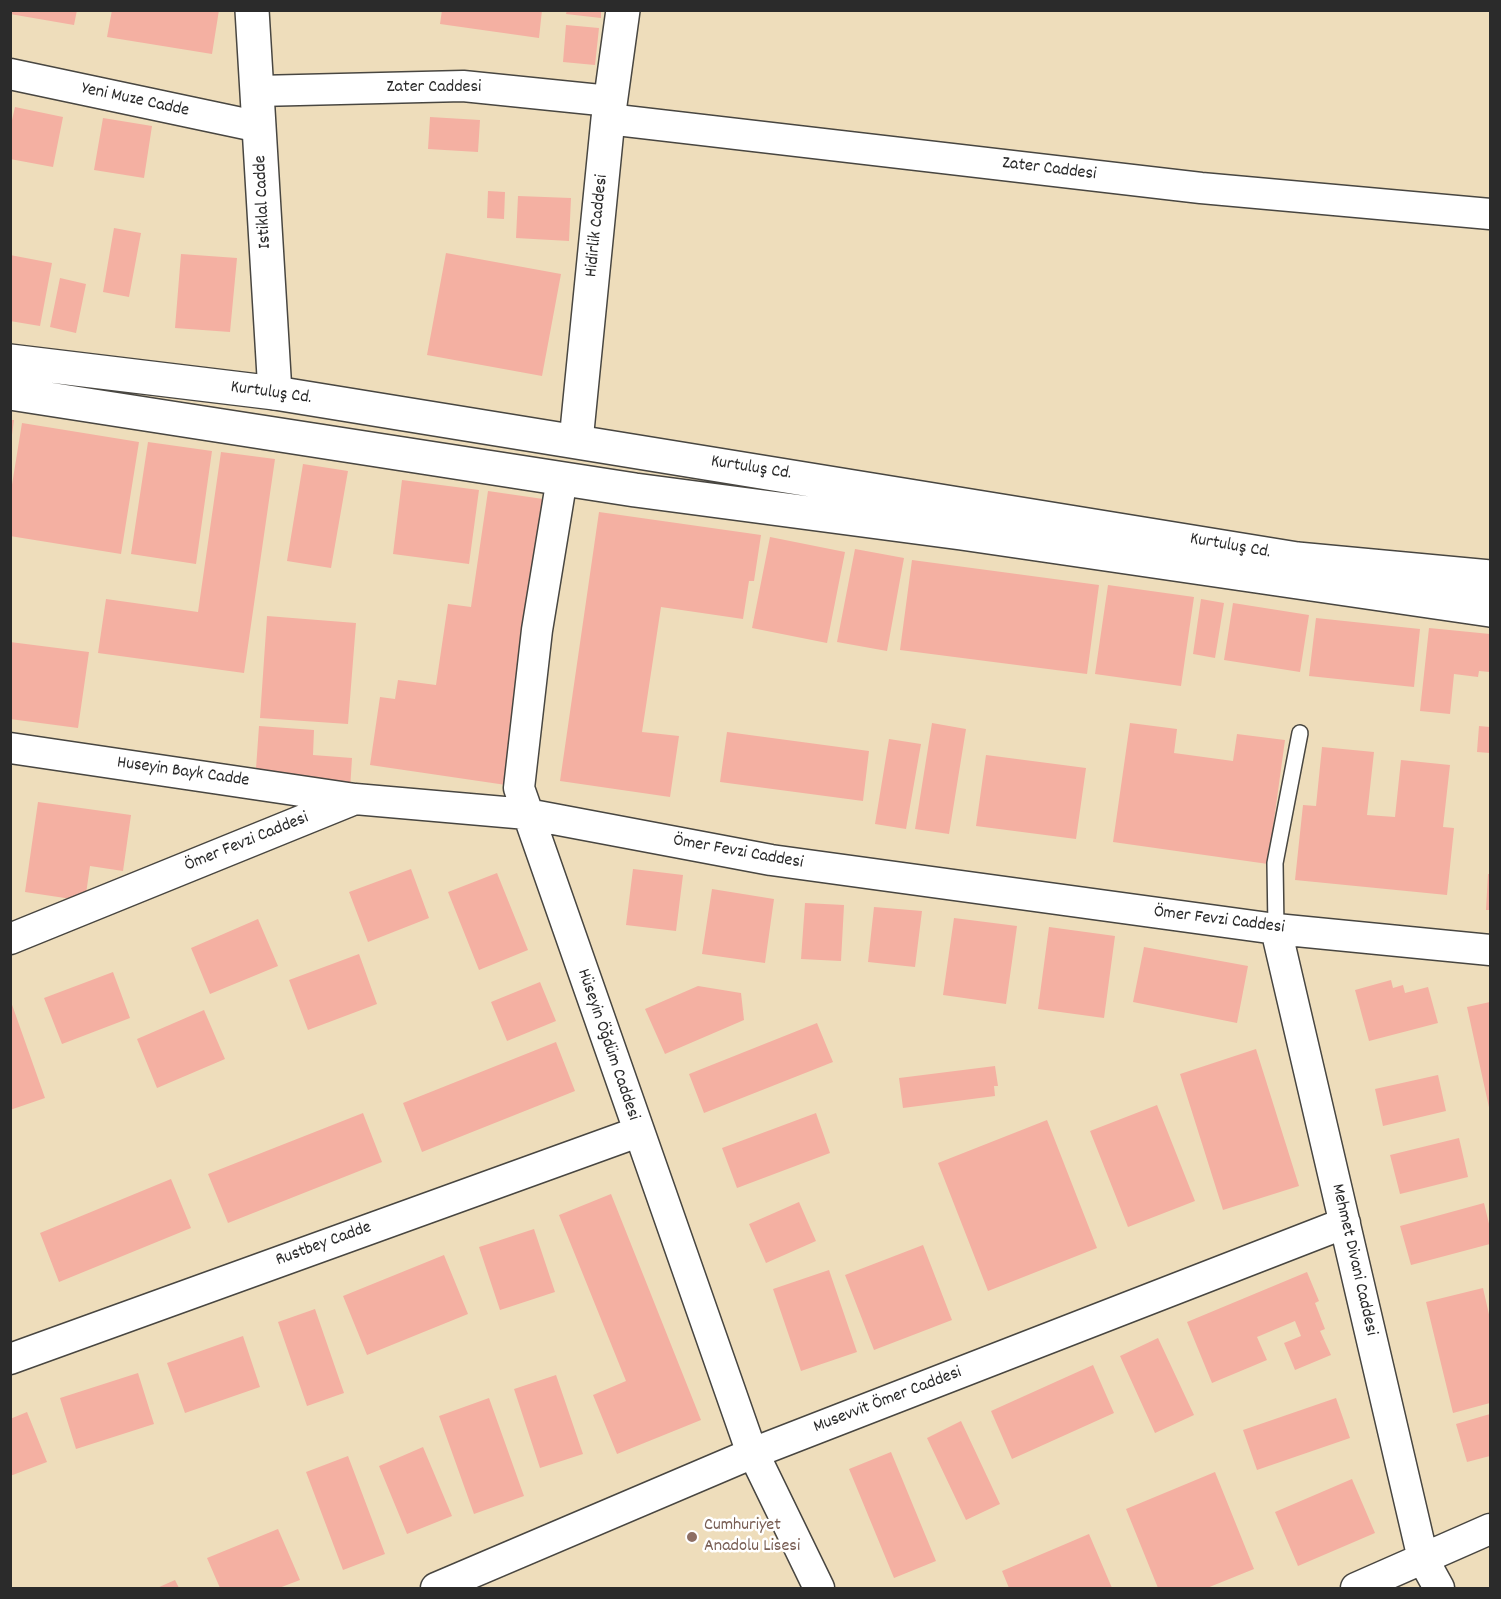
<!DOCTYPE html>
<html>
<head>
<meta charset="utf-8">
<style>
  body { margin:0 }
  #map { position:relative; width:1501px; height:1599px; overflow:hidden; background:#edb; font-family:Dekko,sans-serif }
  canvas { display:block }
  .frame { position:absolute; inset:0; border:12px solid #2b2b2b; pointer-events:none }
</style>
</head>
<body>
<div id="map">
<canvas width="1501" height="1599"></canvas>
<div class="frame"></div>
</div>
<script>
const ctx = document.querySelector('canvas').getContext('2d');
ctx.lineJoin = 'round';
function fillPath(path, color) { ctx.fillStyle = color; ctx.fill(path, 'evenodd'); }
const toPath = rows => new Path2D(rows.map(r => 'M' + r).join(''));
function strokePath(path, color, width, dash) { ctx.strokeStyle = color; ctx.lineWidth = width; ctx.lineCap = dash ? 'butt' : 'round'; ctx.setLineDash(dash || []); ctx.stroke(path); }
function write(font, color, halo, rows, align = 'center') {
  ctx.font = font + ' Dekko,sans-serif'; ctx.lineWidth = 5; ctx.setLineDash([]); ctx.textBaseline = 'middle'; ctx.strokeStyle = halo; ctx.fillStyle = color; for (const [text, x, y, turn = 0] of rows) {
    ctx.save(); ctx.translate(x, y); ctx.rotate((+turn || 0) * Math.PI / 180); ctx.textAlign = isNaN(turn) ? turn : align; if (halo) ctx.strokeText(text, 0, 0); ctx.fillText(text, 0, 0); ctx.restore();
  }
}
fillPath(toPath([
  [10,10,77,10,74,25,10,14],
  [112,10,219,10,212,54,107,37],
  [442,10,542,10,539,38,440,24],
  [567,10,601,10,601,18,566,14],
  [566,25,599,28,595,65,563,62],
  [15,107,63,117,53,167,10,159,10,129],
  [430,117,480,120,478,152,428,149],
  [103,118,152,126,144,178,94,170],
  [488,191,505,192,504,219,487,218],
  [518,196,571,198,569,241,516,238],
  [114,228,141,233,129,297,103,292],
  [446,253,561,274,542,376,427,355],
  [181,254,237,258,230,332,175,328],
  [10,255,52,263,40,326,10,321],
  [60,278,86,284,76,333,50,327],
  [10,420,14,420,12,435,10,435],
  [22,423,139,442,121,554,10,536,10,497],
  [148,442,212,451,196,564,131,554],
  [221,452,275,459,244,673,98,653,106,599,198,612],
  [303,464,348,471,331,568,287,561],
  [402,480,479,490,469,564,393,554],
  [488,491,550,500,506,785,370,765,380,697,395,699,398,680,436,685,448,604,471,607],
  [599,512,761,535,754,581,749,581,743,619,661,607,642,732,679,736,670,797,560,781],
  [770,537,845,552,827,643,752,628],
  [855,549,904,558,887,651,837,642],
  [912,560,1099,585,1087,674,900,650],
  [1108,585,1194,597,1181,686,1095,674],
  [1201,599,1224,603,1215,658,1193,654],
  [1233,603,1309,615,1300,672,1224,660],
  [267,616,356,623,348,724,260,718],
  [1316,618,1420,629,1414,687,1309,676],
  [1429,628,1490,634,1490,672,1479,671,1478,677,1454,674,1450,714,1420,711],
  [10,642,89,652,78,728,10,719],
  [932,723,966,729,949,834,915,829],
  [1130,723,1177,729,1174,753,1233,761,1237,734,1285,740,1268,864,1113,842],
  [259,726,314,730,313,755,352,758,350,790,255,783],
  [1479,726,1490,727,1490,753,1477,752],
  [727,732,869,751,863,801,720,782],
  [889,739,921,744,906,829,875,824],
  [1322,747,1374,752,1367,815,1395,817,1401,760,1450,765,1443,827,1454,828,1447,895,1295,880,1303,805,1316,806],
  [986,755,1086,768,1076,839,976,826],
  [38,802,131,815,123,871,90,866,85,901,25,892],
  [411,869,429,918,368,942,349,892],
  [633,869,683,875,676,931,626,925],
  [497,873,528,950,479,970,448,892],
  [1488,874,1490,874,1490,910,1486,910],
  [712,889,774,899,765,963,702,954],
  [805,903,844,905,841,961,801,959],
  [874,907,922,911,915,967,868,962],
  [954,918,1017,926,1006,1004,943,995],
  [258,919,278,966,210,994,191,948],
  [1049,927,1115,936,1104,1018,1038,1009],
  [1144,947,1248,966,1237,1023,1133,1002],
  [359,954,377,1004,308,1030,289,980],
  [113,972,130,1018,62,1044,44,998],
  [1391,980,1393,988,1403,985,1405,993,1428,987,1438,1023,1369,1041,1355,990],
  [540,982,556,1021,507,1041,491,1002],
  [698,986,741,993,744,1020,665,1054,645,1009],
  [10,999,45,1098,10,1110],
  [1490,1002,1490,1112,1467,1007],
  [204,1010,225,1059,157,1088,137,1039],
  [817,1023,833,1062,704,1113,689,1074],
  [556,1042,575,1091,422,1152,403,1103],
  [1256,1049,1299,1186,1223,1210,1180,1074],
  [995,1066,998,1086,994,1086,995,1096,903,1108,899,1078],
  [1438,1075,1446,1111,1383,1126,1375,1089],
  [1157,1105,1195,1201,1128,1227,1090,1131],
  [363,1113,382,1162,228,1223,208,1174],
  [816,1113,830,1153,737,1188,722,1148],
  [1047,1120,1097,1248,988,1291,938,1163],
  [1459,1138,1468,1177,1400,1194,1390,1155],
  [171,1179,191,1228,59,1282,40,1233],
  [611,1194,701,1420,617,1454,593,1395,626,1381,559,1215],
  [799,1202,816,1241,766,1263,749,1224],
  [1484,1203,1490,1228,1490,1244,1411,1265,1400,1226],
  [534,1229,555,1292,500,1310,479,1247],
  [923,1245,952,1320,874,1350,845,1275],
  [444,1255,468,1314,367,1355,343,1296],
  [829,1270,857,1352,801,1371,773,1289],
  [1307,1272,1319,1301,1315,1303,1325,1329,1320,1331,1331,1355,1295,1370,1284,1343,1301,1336,1295,1321,1257,1337,1267,1360,1212,1383,1187,1322],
  [1483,1288,1490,1319,1490,1403,1453,1413,1426,1302],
  [315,1309,344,1393,307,1406,278,1322],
  [243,1336,260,1387,185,1413,167,1363],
  [1158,1338,1194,1415,1155,1433,1120,1356],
  [1093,1365,1114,1413,1012,1459,991,1411],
  [138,1373,154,1424,76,1449,60,1398],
  [556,1375,583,1454,540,1468,514,1389],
  [489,1398,524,1496,474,1514,439,1416],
  [1336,1398,1350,1438,1257,1470,1243,1430],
  [27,1412,47,1462,10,1476,10,1419],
  [1490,1414,1490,1456,1467,1462,1456,1424],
  [961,1421,1000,1504,966,1520,927,1438],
  [423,1447,452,1516,407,1534,379,1466],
  [891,1452,936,1561,894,1578,849,1469],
  [348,1456,385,1554,343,1570,306,1472],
  [1215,1472,1254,1569,1207,1588,1158,1588,1126,1509],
  [1352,1479,1375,1533,1298,1566,1275,1512],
  [278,1529,300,1580,279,1588,220,1588,207,1558],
  [1089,1534,1112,1588,1009,1588,1002,1571],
  [175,1580,179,1588,157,1588]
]), '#f4b0a2');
const lane = toPath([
  [1276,929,1275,863,1300,733]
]);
const street = toPath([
  [10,74,260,127],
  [258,91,463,86,610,101],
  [608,119,1201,188,1490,214],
  [562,478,537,630,519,788,748,1442,819,1588],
  [10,748,355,799,527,814,771,860,1276,929,1490,950],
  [1276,929,1423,1559,1439,1588],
  [10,939,355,799],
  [10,1359,638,1132],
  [436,1588,753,1453,1345,1223],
  [1356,1588,1490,1529]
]);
const secondary = toPath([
  [252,10,275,393],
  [576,441,608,119,623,10]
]);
const primary = toPath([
  [10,361,275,393,1297,559,1490,577],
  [10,393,635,490,961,533,1490,610]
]);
strokePath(lane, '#484641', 18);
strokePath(street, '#484641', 33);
strokePath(secondary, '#484641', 36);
strokePath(primary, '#484641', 36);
strokePath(lane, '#fff', 15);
strokePath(street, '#fff', 30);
strokePath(secondary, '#fff', 33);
strokePath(primary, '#fff', 33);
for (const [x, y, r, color] of [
  [692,1537,6,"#8d6e63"]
]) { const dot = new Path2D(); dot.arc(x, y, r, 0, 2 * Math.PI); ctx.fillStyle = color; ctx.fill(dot); strokePath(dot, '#fff', 2); }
write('18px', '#2b2b2b', '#fff', [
  ["Zater Caddesi",434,89],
  ["Yeni Muze Cadde",135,101,12],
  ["Zater Caddesi",1049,170,7],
  ["Istiklal Cadde",264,202,-93],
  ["Hidirlik Caddesi",598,226,-84],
  ["Kurtuluş Cd.",271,394,8],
  ["Kurtuluş Cd.",751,469,9],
  ["Kurtuluş Cd.",1230,547,10],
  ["Huseyin Bayk Cadde",183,773,8],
  ["Ömer Fevzi Caddesi",247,843,-22],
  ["Ömer Fevzi Caddesi",738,853,10],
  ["Ömer Fevzi Caddesi",1219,921,7],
  ["Hüseyin Öğdüm Caddesi",607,1045,71],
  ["Rustbey Cadde",324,1245,-20],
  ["Mehmet Divani Caddesi",1353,1260,77],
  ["Musevvit Ömer Caddesi",888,1401,-21]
]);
write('18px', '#785e54', '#fff', [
  ["Cumhuriyet",704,1527],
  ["Anadolu Lisesi",704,1548]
], 'left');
</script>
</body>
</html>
